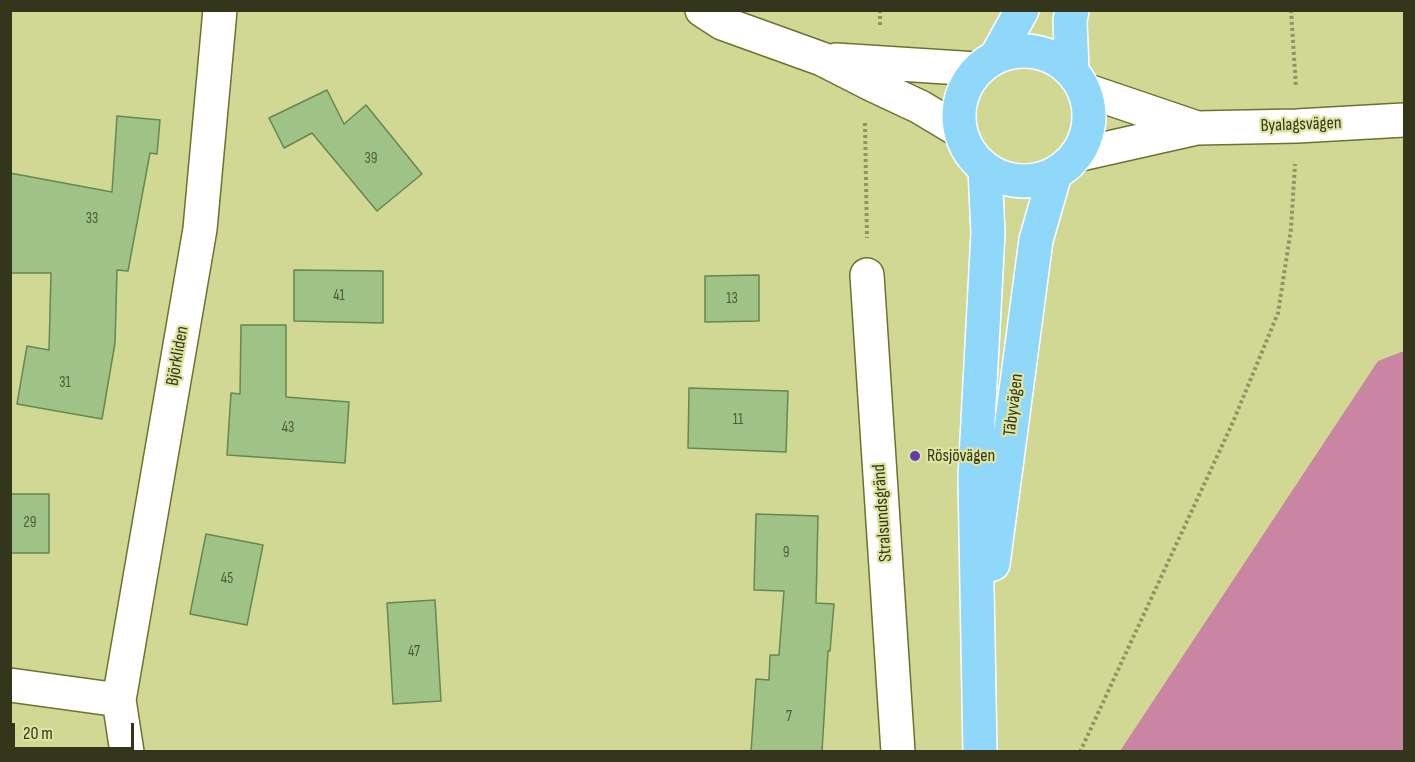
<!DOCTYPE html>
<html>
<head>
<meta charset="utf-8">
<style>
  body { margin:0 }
  #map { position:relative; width:1415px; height:762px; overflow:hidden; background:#d1d894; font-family:"Sofia Sans Condensed",sans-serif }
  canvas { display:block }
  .frame { position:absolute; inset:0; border:12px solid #34361b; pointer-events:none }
  .scale { position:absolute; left:12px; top:723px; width:122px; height:27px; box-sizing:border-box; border:3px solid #34361b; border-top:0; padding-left:8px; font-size:18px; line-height:21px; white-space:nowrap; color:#34361b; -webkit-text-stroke:4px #dee5a1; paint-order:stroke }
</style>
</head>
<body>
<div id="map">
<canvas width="1415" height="762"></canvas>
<div class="frame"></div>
<div class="scale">20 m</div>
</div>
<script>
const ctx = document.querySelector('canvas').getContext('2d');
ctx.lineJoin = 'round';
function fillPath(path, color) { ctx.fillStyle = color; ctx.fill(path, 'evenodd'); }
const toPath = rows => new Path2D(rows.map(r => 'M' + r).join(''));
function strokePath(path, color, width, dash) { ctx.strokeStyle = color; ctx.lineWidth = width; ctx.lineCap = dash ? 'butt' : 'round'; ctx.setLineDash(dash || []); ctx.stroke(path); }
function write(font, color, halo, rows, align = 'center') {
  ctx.font = font + ' "Sofia Sans Condensed",sans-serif'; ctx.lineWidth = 4.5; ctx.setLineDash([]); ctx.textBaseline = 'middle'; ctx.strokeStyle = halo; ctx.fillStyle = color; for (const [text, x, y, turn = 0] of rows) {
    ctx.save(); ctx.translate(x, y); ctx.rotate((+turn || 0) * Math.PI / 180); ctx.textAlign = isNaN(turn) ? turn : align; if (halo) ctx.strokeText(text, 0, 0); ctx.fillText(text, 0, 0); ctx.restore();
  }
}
fillPath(toPath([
  [1404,351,1404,751,1120,751,1378,361]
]), '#ca85a2');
const building = toPath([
  [327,90,344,124,366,105,422,174,377,211,312,133,284,148,269,118,327,90],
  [117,116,160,120,157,154,150,153,128,271,117,270,115,343,102,419,17,404,27,346,49,350,51,273,10,273,10,173,112,192,117,116],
  [294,270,383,271,383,323,294,321,294,270],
  [759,275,759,321,705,322,705,276,759,275],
  [241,325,286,325,286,397,349,402,345,463,227,455,231,393,240,394,241,325],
  [689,388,788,391,786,452,688,448,689,388],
  [10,494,49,494,49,553,10,553,10,494],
  [756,514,818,516,816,603,834,604,830,651,828,651,822,752,751,752,756,679,769,680,770,655,779,655,784,591,754,590,756,514],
  [206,534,263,545,247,625,190,614,206,534],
  [435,600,441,701,393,704,387,603,435,600]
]);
fillPath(building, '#9fc386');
strokePath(building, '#66874f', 1.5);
const minor = toPath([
  [702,10,722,23,822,59,871,84,920,107,960,131],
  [836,60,977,69],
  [1085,90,1197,128],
  [1077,155,1197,128,1297,126,1404,120],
  [867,275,898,752],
  [10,685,119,700,200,229,220,10],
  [119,700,127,752]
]);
const major = toPath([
  '959 116a65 65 0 1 1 130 0a65 65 0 1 1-130 0Z',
  [996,57,1022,10],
  [1072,71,1070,21,1072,10],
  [993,564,1036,240,1055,174],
  [980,752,975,477,988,233,985,169]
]);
strokePath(minor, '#6d7230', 36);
strokePath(major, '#fff', 36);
strokePath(toPath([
  [880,10,880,25],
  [1291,10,1296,88],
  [865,123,867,238],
  [1080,752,1233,422,1278,313,1291,229,1295,164]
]), '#8f9461', 4, [3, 3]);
strokePath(minor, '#fff', 33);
strokePath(major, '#8fd8fa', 33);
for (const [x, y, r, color] of [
  [915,456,6,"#623bb3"]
]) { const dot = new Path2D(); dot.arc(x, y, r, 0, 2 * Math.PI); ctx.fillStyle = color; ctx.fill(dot); strokePath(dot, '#dee5a1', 2); }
write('15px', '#4f5936', null, [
  ["39",371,159],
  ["33",92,219],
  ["41",339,296],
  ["13",732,299],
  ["31",65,383],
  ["11",738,420],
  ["43",288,428],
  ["29",30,523],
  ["9",786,553],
  ["45",227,579],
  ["47",414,652],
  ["7",789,717]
]);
write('18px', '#34361b', '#dee5a1', [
  ["Byalagsvägen",1301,125,-2],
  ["Björkliden",178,356,-80],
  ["Täbyvägen",1014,405,-83],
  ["Stralsundsgränd",883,513,-94]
]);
write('18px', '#34361b', '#dee5a1', [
  ["Rösjövägen",927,456]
], 'left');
</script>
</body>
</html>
